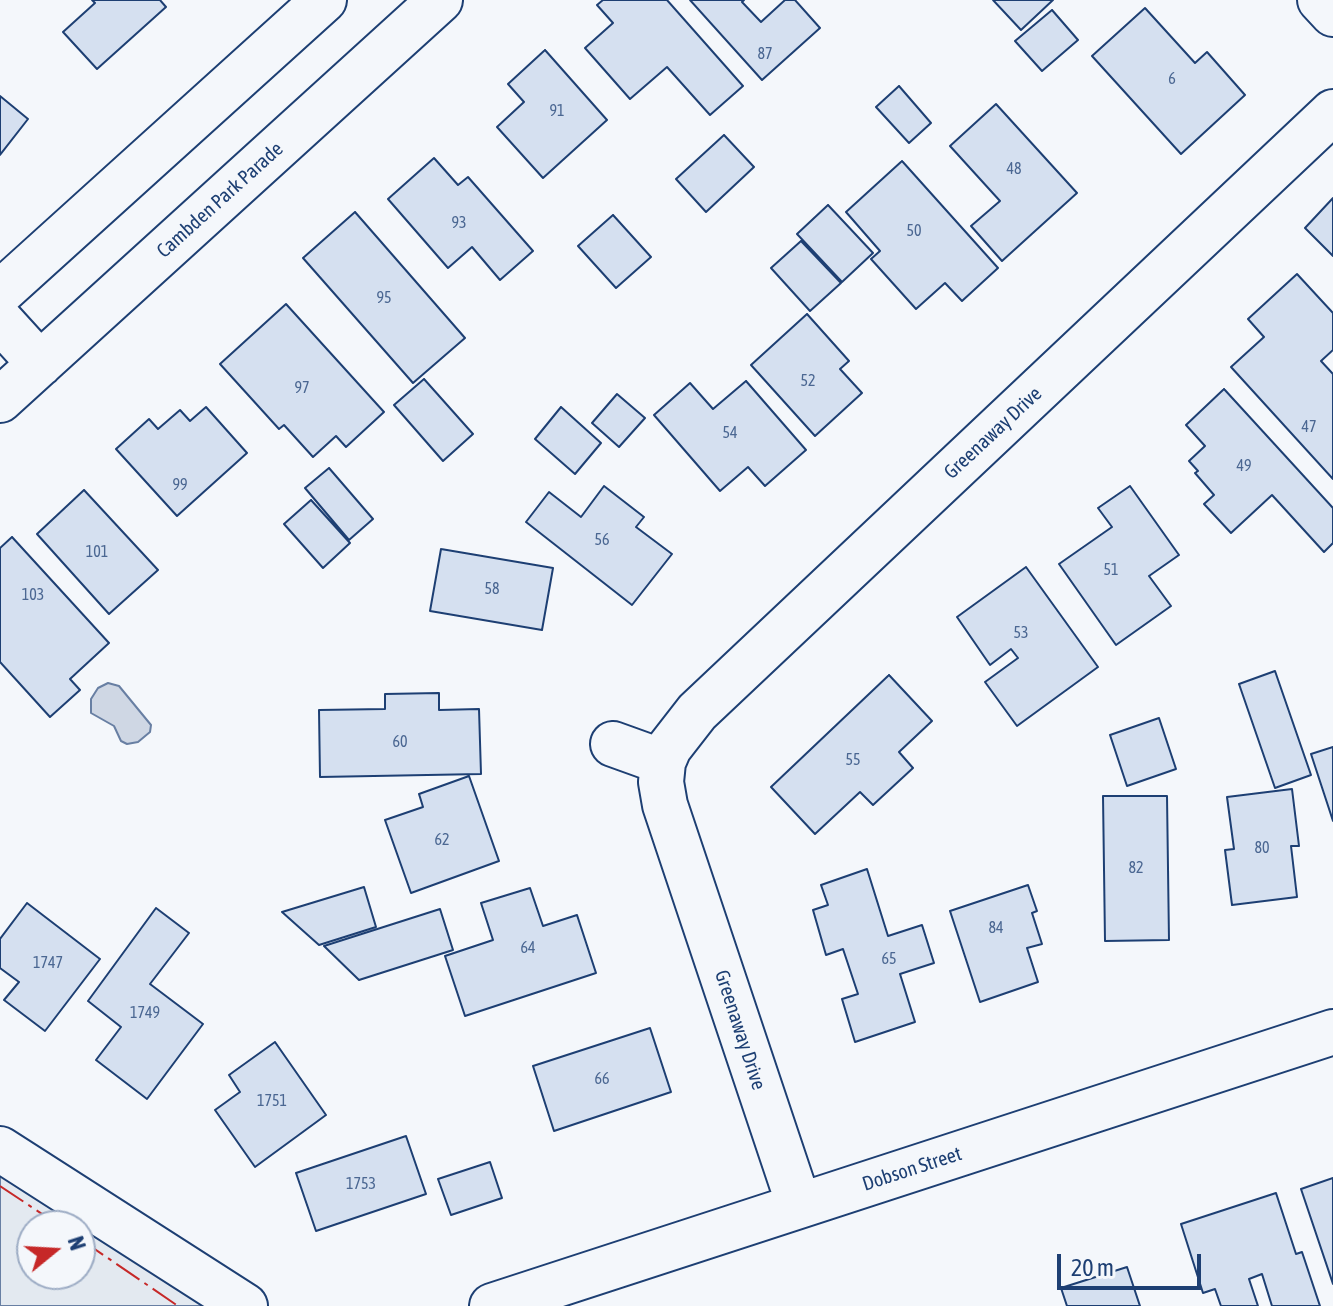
<!DOCTYPE html>
<html>
<head>
<meta charset="utf-8">
<style>
  body { margin:0 }
  #map { position:relative; width:1333px; height:1306px; overflow:hidden; background:#f4f7fb; font-family:"Asap Condensed",sans-serif }
  canvas { display:block }
  .north { position:absolute; left:16px; top:1210px; width:80px; height:80px; box-sizing:border-box; background:#f4f7fb; border:2px solid #9eadc5; border-radius:50%; rotate:72deg; font-size:22px; font-weight:700; line-height:32px; text-align:center; color:#1d3f73 }
  .north::after { content:''; display:block; margin:auto; width:28px; height:36px; background:#c62828; clip-path:polygon(50% 0,100% 100%,50% 72%,0 100%) }
  .scale { position:absolute; left:1057px; top:1254px; width:144px; height:36px; box-sizing:border-box; border:4px solid #1d3f73; border-top:0; padding-left:10px; font-size:24px; line-height:28px; white-space:nowrap; color:#1d3f73; -webkit-text-stroke:6px #f4f7fb; paint-order:stroke }
</style>
</head>
<body>
<div id="map">
<canvas width="1333" height="1306"></canvas>
<div class="north">N</div>
<div class="scale">20 m</div>
</div>
<script>
const ctx = document.querySelector('canvas').getContext('2d');
ctx.lineJoin = 'round';
function fillPath(path, color) { ctx.fillStyle = color; ctx.fill(path, 'evenodd'); }
const toPath = rows => new Path2D(rows.map(r => 'M' + r).join(''));
function strokePath(path, color, width, dash) { ctx.strokeStyle = color; ctx.lineWidth = width; ctx.lineCap = dash ? 'butt' : 'round'; ctx.setLineDash(dash || []); ctx.stroke(path); }
function write(font, color, halo, rows, align = 'center') {
  ctx.font = font + ' "Asap Condensed",sans-serif'; ctx.lineWidth = 6; ctx.setLineDash([]); ctx.textBaseline = 'middle'; ctx.strokeStyle = halo; ctx.fillStyle = color; for (const [text, x, y, turn = 0] of rows) {
    ctx.save(); ctx.translate(x, y); ctx.rotate((+turn || 0) * Math.PI / 180); ctx.textAlign = isNaN(turn) ? turn : align; if (halo) ctx.strokeText(text, 0, 0); ctx.fillText(text, 0, 0); ctx.restore();
  }
}
const green = toPath([
  [0,1149,245,1306,0,1306,0,1149],
  [32,1226,80,1226,80,1274,32,1274,32,1226]
]);
fillPath(green, '#e3e9f0');
strokePath(green, '#687fa3', 2);
const water = toPath([
  [108,683,119,686,151,725,150,732,138,742,127,744,121,741,114,726,91,713,91,699,98,688,108,683]
]);
fillPath(water, '#cfd7e4');
strokePath(water, '#687fa3', 2);
const building = toPath([
  [92,0,160,0,166,7,97,69,63,32,95,3,92,0],
  [603,0,667,0,743,86,710,115,667,67,630,99,585,48,613,23,597,5,603,0],
  [690,0,744,0,742,2,761,22,785,0,795,0,820,28,762,80,690,0],
  [993,0,1053,0,1021,30,993,0],
  [1145,8,1195,63,1207,52,1245,95,1181,154,1092,56,1145,8],
  [1052,10,1078,40,1042,71,1015,41,1052,10],
  [545,50,607,120,543,178,497,127,524,102,508,84,545,50],
  [899,86,931,123,909,143,876,107,899,86],
  [0,96,28,119,0,155,0,96],
  [996,104,1077,193,1002,261,971,226,1000,201,950,146,996,104],
  [724,135,754,167,706,212,676,179,724,135],
  [434,158,458,185,468,177,533,251,500,280,472,247,448,268,388,199,434,158],
  [902,161,998,268,962,301,945,283,916,309,871,259,880,251,846,212,902,161],
  [1333,198,1333,256,1305,228,1333,198],
  [828,205,873,253,842,282,797,234,828,205],
  [355,212,465,338,413,383,303,258,355,212],
  [613,215,651,257,616,288,578,246,613,215],
  [801,241,841,283,810,311,771,268,801,241],
  [1297,274,1333,313,1333,350,1321,361,1333,374,1333,479,1231,367,1264,337,1248,319,1297,274],
  [286,304,384,412,346,447,336,436,313,457,284,425,279,429,220,364,286,304],
  [807,314,849,361,840,369,862,393,815,436,751,365,807,314],
  [424,379,473,434,443,461,394,405,424,379],
  [746,381,806,450,765,486,748,467,720,491,654,415,690,383,713,409,746,381],
  [1224,389,1333,508,1333,543,1324,552,1272,495,1231,533,1204,504,1214,495,1195,473,1198,471,1189,461,1205,446,1186,425,1224,389],
  [617,394,645,418,619,447,592,423,617,394],
  [206,407,247,453,177,516,116,449,149,419,158,429,180,410,190,421,206,407],
  [561,407,601,443,575,474,535,439,561,407],
  [329,468,373,519,349,540,305,488,329,468],
  [604,486,644,517,636,527,672,554,632,605,526,522,549,492,581,517,604,486],
  [1130,486,1179,555,1149,576,1171,606,1116,645,1059,564,1112,527,1098,508,1130,486],
  [84,490,158,570,109,614,37,534,84,490],
  [311,500,350,543,323,568,284,524,311,500],
  [12,537,109,643,70,679,80,690,50,717,0,662,0,548,12,537],
  [441,549,553,568,542,630,430,611,441,549],
  [1026,567,1098,667,1017,726,985,682,1018,658,1011,649,990,665,957,617,1026,567],
  [1275,671,1311,775,1275,788,1239,684,1275,671],
  [889,675,932,721,899,752,913,768,873,805,860,792,815,834,771,787,889,675],
  [439,693,439,710,479,709,481,774,320,777,319,710,385,709,385,694,439,693],
  [1159,718,1176,769,1127,786,1110,735,1159,718],
  [1333,747,1333,821,1311,754,1333,747],
  [469,776,499,861,411,893,385,820,423,807,419,794,469,776],
  [1292,789,1299,846,1291,846,1297,897,1232,905,1225,850,1234,849,1227,797,1292,789],
  [1103,796,1167,796,1169,940,1105,941,1103,796],
  [867,869,888,936,922,925,934,963,900,974,915,1022,855,1042,842,999,858,994,843,949,826,955,813,910,828,905,821,885,867,869],
  [1028,885,1037,911,1032,913,1042,944,1027,948,1038,982,980,1002,950,911,1028,885],
  [364,887,376,927,319,945,282,912,364,887],
  [530,888,543,926,577,915,596,973,465,1016,445,956,493,940,481,903,530,888],
  [27,903,100,959,45,1031,4,1000,19,982,0,968,0,939,27,903],
  [156,908,189,933,150,984,203,1024,147,1099,96,1060,121,1027,88,1001,156,908],
  [440,909,453,950,359,980,324,946,440,909],
  [650,1028,671,1092,554,1131,533,1066,650,1028],
  [275,1042,326,1115,255,1167,215,1110,240,1092,229,1075,275,1042],
  [406,1136,426,1194,316,1231,296,1173,406,1136],
  [490,1162,502,1198,451,1215,438,1179,490,1162],
  [1333,1178,1333,1284,1301,1189,1333,1178],
  [1276,1193,1296,1254,1302,1252,1320,1306,1272,1306,1262,1274,1249,1279,1258,1306,1221,1306,1215,1289,1203,1293,1181,1224,1276,1193],
  [1127,1267,1140,1306,1067,1306,1061,1288,1127,1267]
]);
fillPath(building, '#d5e0f0');
strokePath(building, '#1d3f73', 2);
const minor = toPath([
  [1320,0,1333,14],
  [0,293,324,0],
  [0,320,40,364],
  [0,400,440,0],
  [613,744,663,762],
  [0,1149,245,1306],
  [799,1205,665,805,661,782,663,762,669,748,697,712,1333,112],
  [492,1306,1333,1032]
]);
strokePath(minor, '#1d3f73', 48);
strokePath(minor, '#f4f7fb', 44);
strokePath(toPath([
  [0,1186,60,1226],
  [80,1239,178,1306]
]), '#c62828', 2, [28, 6, 4, 6]);
write('16px', '#4b6792', null, [
  ["87",765,54],
  ["6",1172,79],
  ["91",557,111],
  ["48",1014,169],
  ["93",459,223],
  ["50",914,231],
  ["95",384,298],
  ["52",808,381],
  ["97",302,388],
  ["47",1309,427],
  ["54",730,433],
  ["49",1244,466],
  ["99",180,485],
  ["56",602,540],
  ["101",97,552],
  ["51",1111,570],
  ["58",492,589],
  ["103",33,595],
  ["53",1021,633],
  ["60",400,742],
  ["55",853,760],
  ["62",442,840],
  ["80",1262,848],
  ["82",1136,868],
  ["84",996,928],
  ["64",528,948],
  ["65",889,959],
  ["1747",48,963],
  ["1749",145,1013],
  ["66",602,1079],
  ["1751",272,1101],
  ["1753",361,1184]
]);
write('20px', '#1d3f73', '#f4f7fb', [
  ["Cambden Park Parade",220,200,-42],
  ["Greenaway Drive",993,433,-43],
  ["Greenaway Drive",740,1030,72],
  ["Dobson Street",912,1169,-18]
]);
</script>
</body>
</html>
